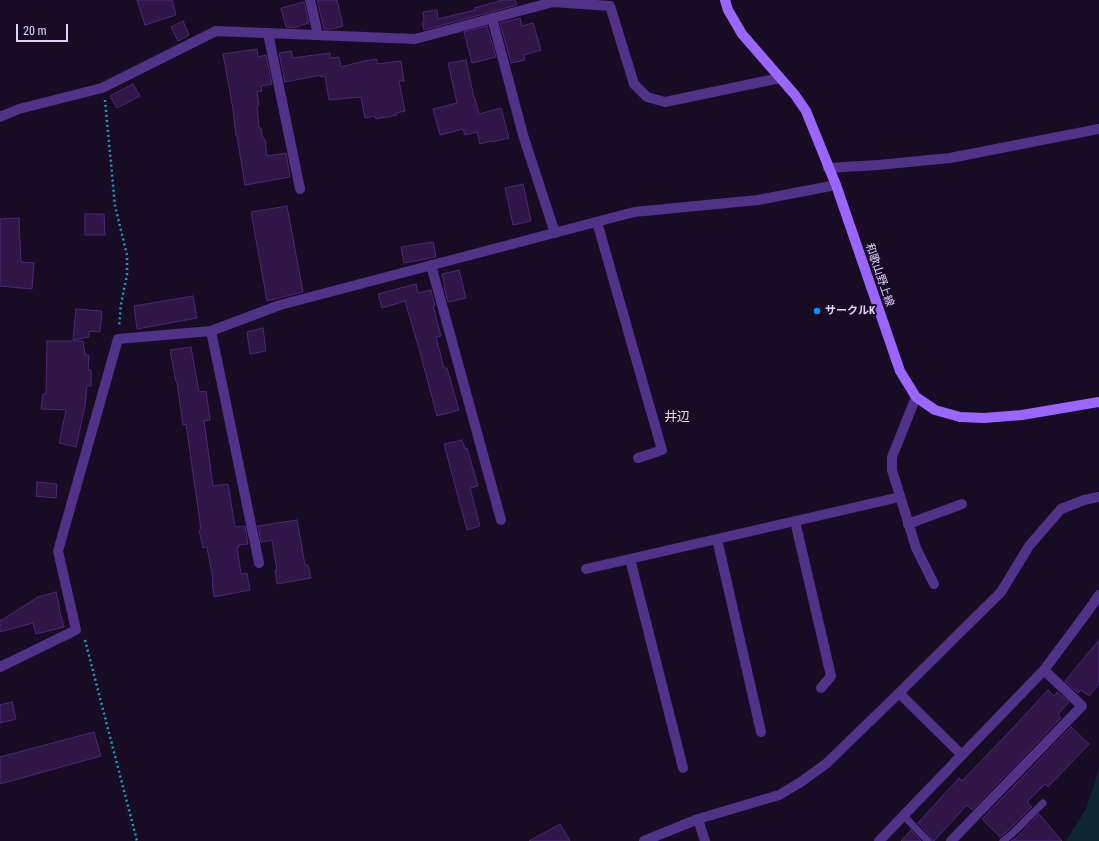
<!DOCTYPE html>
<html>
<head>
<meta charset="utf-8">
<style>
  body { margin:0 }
  #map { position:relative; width:1099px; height:841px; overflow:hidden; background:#180c24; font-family:"Roboto Condensed",sans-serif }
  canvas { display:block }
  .scale { position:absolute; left:16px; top:24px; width:52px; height:18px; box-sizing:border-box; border:2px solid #e4cfff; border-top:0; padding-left:5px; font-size:12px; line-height:14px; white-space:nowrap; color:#e4cfff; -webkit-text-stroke:3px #180c24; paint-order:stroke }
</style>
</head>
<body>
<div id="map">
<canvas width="1099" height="841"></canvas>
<div class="scale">20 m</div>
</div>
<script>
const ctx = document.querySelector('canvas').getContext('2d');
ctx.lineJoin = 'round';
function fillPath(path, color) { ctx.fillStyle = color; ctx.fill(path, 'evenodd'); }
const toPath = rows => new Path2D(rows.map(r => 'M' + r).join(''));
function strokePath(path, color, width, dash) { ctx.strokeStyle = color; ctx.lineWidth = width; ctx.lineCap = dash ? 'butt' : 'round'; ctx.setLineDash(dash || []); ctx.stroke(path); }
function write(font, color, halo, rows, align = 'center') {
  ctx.font = font + ' "Roboto Condensed","Noto Sans JP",sans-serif'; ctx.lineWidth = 4; ctx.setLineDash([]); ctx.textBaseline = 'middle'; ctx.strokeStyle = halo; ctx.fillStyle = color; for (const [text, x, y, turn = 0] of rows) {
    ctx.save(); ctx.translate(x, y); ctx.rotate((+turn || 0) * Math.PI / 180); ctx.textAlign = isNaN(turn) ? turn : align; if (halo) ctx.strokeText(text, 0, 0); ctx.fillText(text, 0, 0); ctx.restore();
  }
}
fillPath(toPath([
  [1099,769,1099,841,1066,841,1086,809]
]), '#0e262f');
const building = toPath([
  [137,0,172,0,176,15,145,25,137,0],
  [317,0,337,0,343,26,330,29,324,29,317,0],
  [503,0,515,0,517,5,424,30,422,23,424,22,423,12,437,10,438,19,475,10,474,8,503,0],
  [304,2,309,23,293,28,286,27,281,8,304,2],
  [520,18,522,26,533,23,541,50,524,55,525,60,511,63,500,23,520,18],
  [183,21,189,35,178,41,171,27,183,21],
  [487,26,496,57,472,63,464,32,487,26],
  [257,49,258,57,266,55,272,84,261,86,262,91,257,92,259,105,257,106,259,128,261,128,263,139,265,139,267,156,286,153,290,177,245,185,237,136,236,136,233,109,223,54,257,49],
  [291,51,293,58,330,53,330,58,339,57,341,67,364,61,377,59,377,64,401,61,404,81,399,81,405,111,396,113,397,115,376,119,375,116,365,118,361,97,329,100,325,76,321,77,321,75,285,82,279,53,291,51],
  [466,60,474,98,475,98,479,114,501,108,509,138,492,142,492,141,480,144,477,132,465,135,463,129,440,135,433,109,457,103,448,63,466,60],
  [133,84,140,96,117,108,110,96,133,84],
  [523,184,531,221,513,225,505,188,523,184],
  [287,206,303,292,267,301,251,212,287,206],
  [85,214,104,214,105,235,85,235,85,214],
  [19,218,21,262,34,263,32,289,0,286,0,219,19,218],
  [433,242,436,257,404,263,401,247,433,242],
  [459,270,466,298,448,302,444,287,445,286,442,274,459,270],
  [416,284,418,293,431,290,435,306,433,306,441,336,436,337,444,368,447,368,459,410,437,416,418,345,405,301,382,308,378,294,416,284],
  [193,296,197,318,137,329,134,306,193,296],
  [76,309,102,311,100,332,89,331,89,337,73,340,76,309],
  [263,328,266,351,250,354,247,332,263,328],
  [47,341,83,341,85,355,89,355,88,370,91,370,91,386,87,386,85,406,76,447,59,443,66,410,41,409,43,394,46,394,47,341],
  [191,347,199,392,206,391,210,420,204,421,213,486,228,484,235,527,245,526,248,544,239,545,239,547,237,547,241,574,247,573,250,590,214,597,212,580,213,580,207,547,203,548,199,530,201,529,186,424,183,425,177,382,176,382,170,350,191,347],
  [462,440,465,449,467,448,478,486,470,488,480,526,467,530,444,444,462,440],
  [37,482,57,484,56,498,36,496,37,482],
  [297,520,305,565,308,565,311,578,277,584,275,570,277,570,272,540,261,542,258,526,297,520],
  [56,592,60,609,59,609,64,627,36,634,33,623,0,632,0,621,38,597,56,592],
  [1099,640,1099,684,1089,696,1081,690,1078,693,1065,681,1099,640],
  [1048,690,1054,696,1057,692,1069,702,1058,714,1061,718,972,810,967,805,934,841,933,841,932,838,918,823,959,778,962,781,1011,730,1048,690],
  [12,702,16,719,0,723,0,705,12,702],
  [1071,727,1089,744,1048,787,1045,784,1027,802,1032,807,1009,830,1000,837,982,819,1071,727],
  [94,732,101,756,0,784,0,757,94,732],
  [1039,814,1062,841,1011,841,1016,838,1039,814],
  [560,824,570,841,529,841,560,824],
  [911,830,921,841,901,841,911,830]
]);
fillPath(building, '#2f1647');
strokePath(building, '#4e2676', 1);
strokePath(toPath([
  [105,100,115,206,127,255,127,275,121,304,119,327],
  [85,640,137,841]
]), '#2298c0', 2.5, [2, 3]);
strokePath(toPath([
  [904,816,928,841],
  [1003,841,1012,834,1043,803]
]), '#503288', 7);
strokePath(toPath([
  [310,0,318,35],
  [492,18,523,135,555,233],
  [268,33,300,189],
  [0,117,19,109,102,88,216,31,415,39,553,2,610,6,634,84,647,97,665,102,780,78],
  [828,168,878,165,950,158,1099,129],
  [597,222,662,450,638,458],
  [431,265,501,520],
  [211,331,259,563],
  [916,397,892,457,892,470,916,548,934,584],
  [795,521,831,676,821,688],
  [908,524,962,504],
  [717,539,761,732],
  [630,559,683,768],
  [586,569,900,497],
  [0,667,76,630,58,551,118,339,211,331,280,305,634,212,758,200,836,185],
  [899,693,962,755],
  [698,819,705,841],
  [644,841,698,819,779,795,801,782,827,763,899,693,1001,592,1029,546,1061,509,1084,500,1099,497],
  [951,841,1082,706,1044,670]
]), '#503288', 10);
strokePath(toPath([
  [879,841,1044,670,1088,611,1099,595]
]), '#503288', 10);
strokePath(toPath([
  [725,0,728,10,742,34,795,95,806,111,836,185,900,371,916,397,935,410,960,417,984,418,1022,415,1099,402]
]), '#9a66ff', 10);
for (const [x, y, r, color] of [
  [817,311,4,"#0093fa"]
]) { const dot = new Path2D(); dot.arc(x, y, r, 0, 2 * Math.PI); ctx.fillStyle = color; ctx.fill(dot); strokePath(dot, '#180c24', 1.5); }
write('11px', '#e4cfff', '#180c24', [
  ["和歌山野上線",879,275,71]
]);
write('bold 11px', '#e4cfff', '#180c24', [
  ["サークルK",825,311]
], 'left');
write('13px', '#ffd1e0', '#180c24', [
  ["井辺",677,418]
]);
</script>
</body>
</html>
